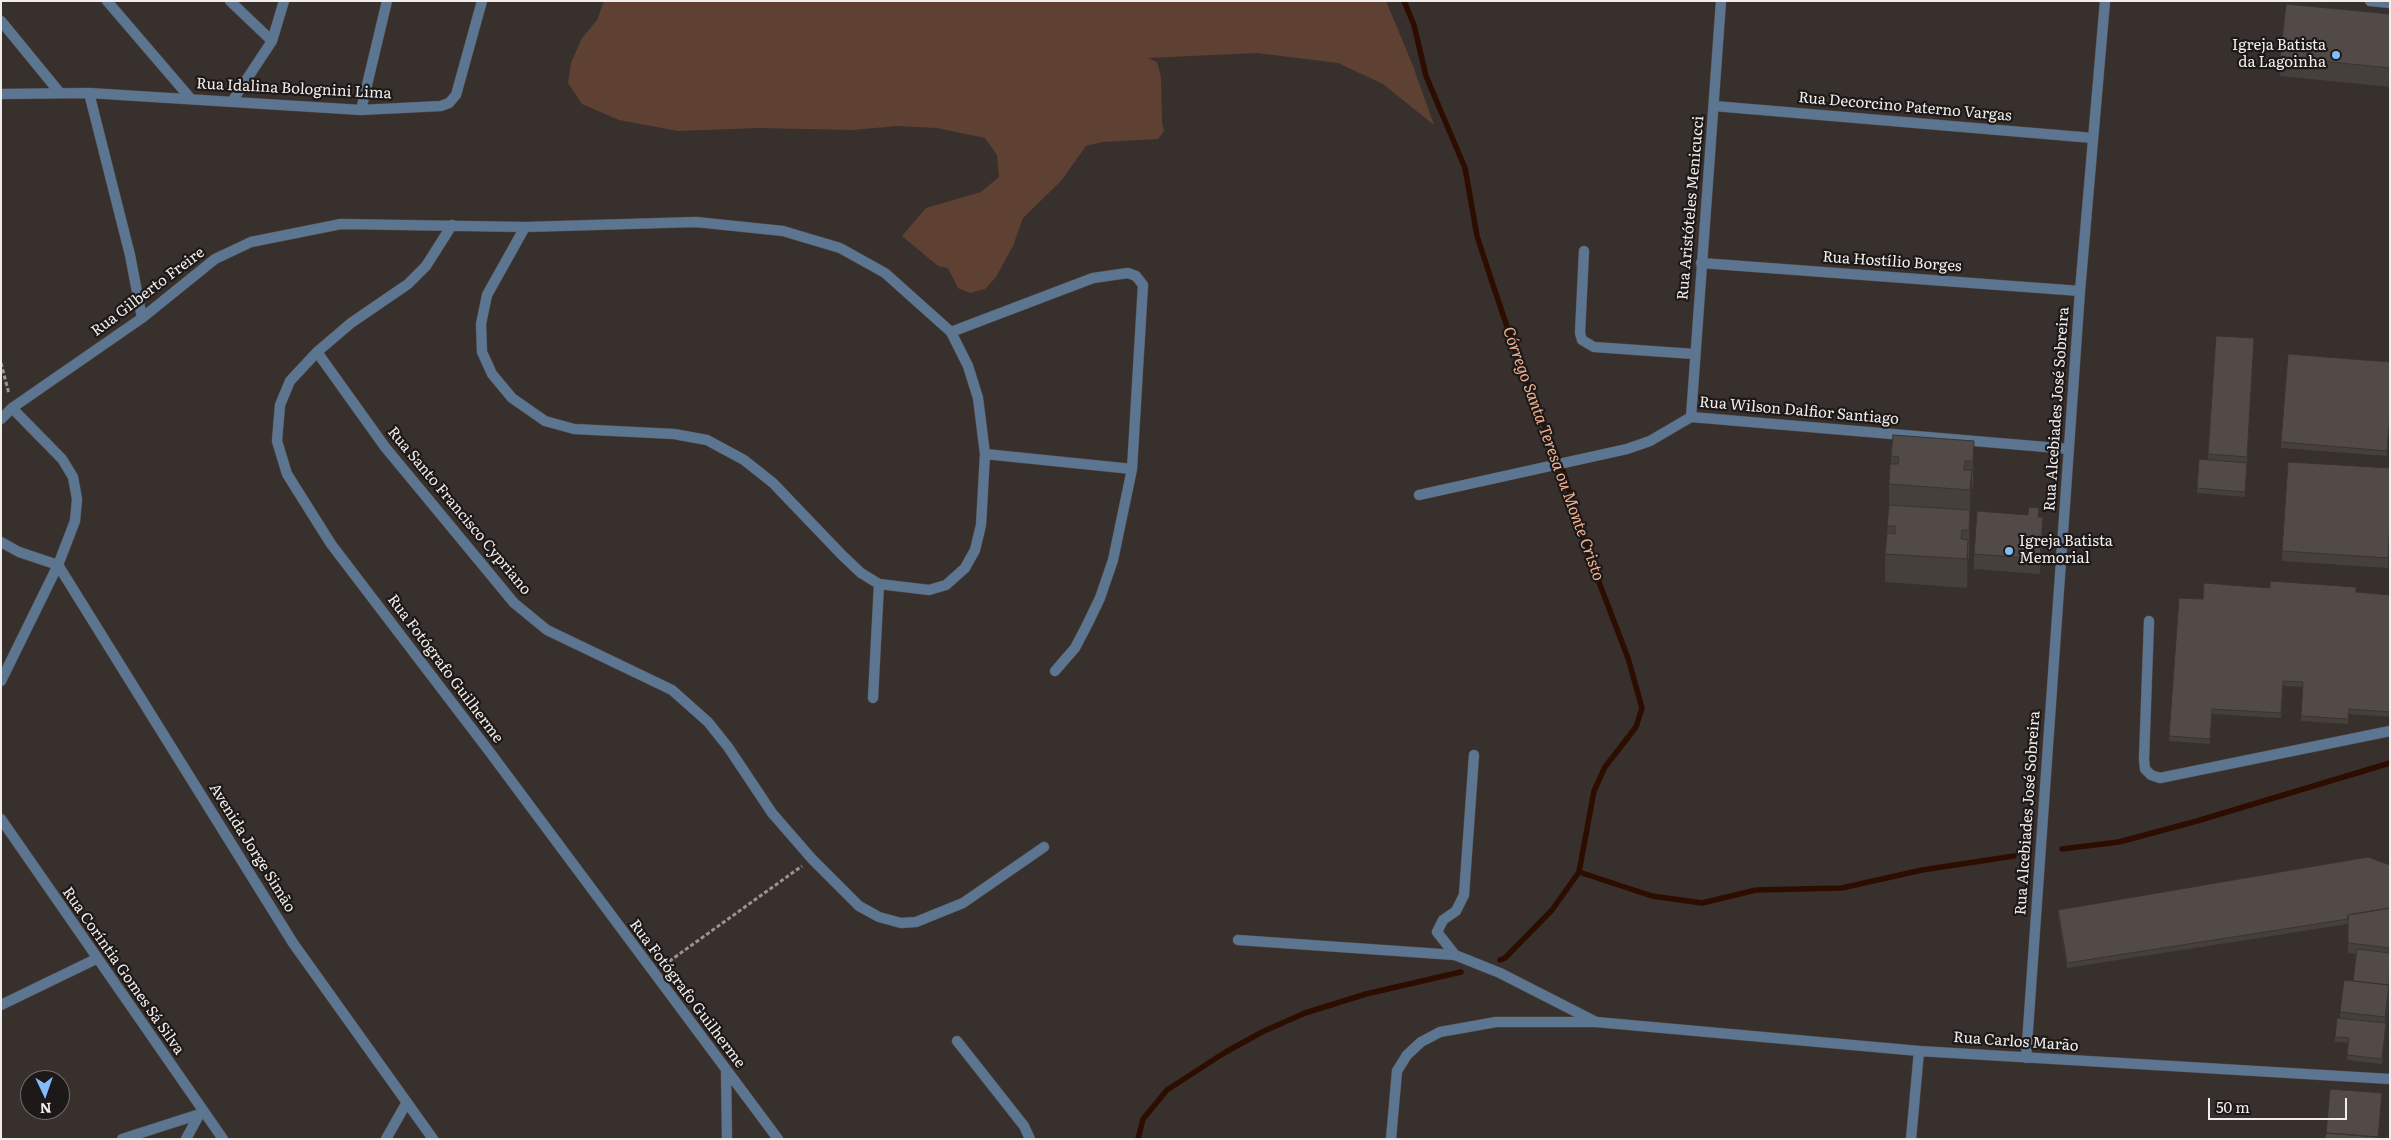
<!DOCTYPE html>
<html>
<head>
<meta charset="utf-8">
<style>
  body { margin:0 }
  #map { position:relative; width:2391px; height:1140px; overflow:hidden; background:#37302d; font-family:Literata,serif }
  canvas { display:block }
  .frame { position:absolute; inset:0; border:2px solid #f1edeb; pointer-events:none }
  .north { position:absolute; left:20px; top:1070px; width:50px; height:50px; box-sizing:border-box; background:#1c1918; border:1px solid #716e6c; border-radius:50%; rotate:177deg; font-size:14px; font-weight:700; line-height:20px; text-align:center; color:#f1edeb }
  .north::after { content:''; display:block; margin:auto; width:18px; height:22px; background:#83bcfb; clip-path:polygon(50% 0,100% 100%,50% 72%,0 100%) }
  .scale { position:absolute; left:2208px; top:1098px; width:139px; height:22px; box-sizing:border-box; border:2px solid #f1edeb; border-top:0; padding-left:6px; font-size:15px; line-height:18px; white-space:nowrap; color:#f1edeb; -webkit-text-stroke:4px #1c1918; paint-order:stroke }
</style>
</head>
<body>
<div id="map">
<canvas width="2391" height="1140"></canvas>
<div class="frame"></div>
<div class="north">N</div>
<div class="scale">50 m</div>
</div>
<script>
const ctx = document.querySelector('canvas').getContext('2d');
ctx.lineJoin = 'round';
function fillPath(path, color) { ctx.fillStyle = color; ctx.fill(path, 'evenodd'); }
const toPath = rows => new Path2D(rows.map(r => 'M' + r).join(''));
function strokePath(path, color, width, dash) { ctx.strokeStyle = color; ctx.lineWidth = width; ctx.lineCap = dash ? 'butt' : 'round'; ctx.setLineDash(dash || []); ctx.stroke(path); }
function write(font, color, halo, rows, align = 'center') {
  ctx.font = font + ' Literata,serif'; ctx.lineWidth = 4.5; ctx.setLineDash([]); ctx.textBaseline = 'middle'; ctx.strokeStyle = halo; ctx.fillStyle = color; for (const [text, x, y, turn = 0] of rows) {
    ctx.save(); ctx.translate(x, y); ctx.rotate((+turn || 0) * Math.PI / 180); ctx.textAlign = isNaN(turn) ? turn : align; if (halo) ctx.strokeText(text, 0, 0); ctx.fillText(text, 0, 0); ctx.restore();
  }
}
fillPath(toPath([
  [604,1,1386,1,1413,66,1434,125,1383,84,1338,63,1257,53,1148,58,1157,62,1161,77,1162,122,1164,131,1158,139,1102,142,1086,146,1061,181,1023,218,1013,246,996,277,985,289,970,293,958,288,948,268,938,266,902,236,926,208,981,192,999,177,997,155,985,138,937,128,897,126,852,130,758,128,678,131,619,120,582,104,568,83,571,63,582,38,597,20]
]), '#5f4133');
strokePath(toPath([
  [1404,1,1414,25,1426,76,1465,168,1477,236,1494,288,1522,371,1562,467,1589,556,1628,658,1642,708,1636,727,1605,767,1594,791,1579,872,1552,910,1505,958,1500,960],
  [2062,849,2119,842,2197,821,2390,763],
  [1579,872,1652,896,1702,903,1756,890,1842,888,1922,870,2014,856],
  [1138,1139,1143,1119,1167,1090,1224,1053,1262,1032,1305,1013,1366,994,1461,972]
]), '#2d0d00', 5.5);
const service = toPath([
  [2149,621,2144,759,2145,769,2151,775,2160,778,2390,731],
  [1455,955,1437,932,1443,920,1456,911,1464,895,1474,755],
  [1391,1139,1397,1071,1407,1055,1421,1042,1440,1032,1496,1022,1596,1022]
]);
const minor = toPath([
  [107,1,191,99],
  [230,1,272,41],
  [2370,1,2390,3],
  [1,21,60,93],
  [89,93,130,255,142,318],
  [1,94,89,93,361,110,441,106,449,103,456,95,482,1],
  [233,100,272,41,284,1],
  [1714,106,2093,138],
  [361,110,387,1],
  [452,225,426,266,408,284,351,323,317,352,290,381,280,405,277,441,287,474,331,544,489,751,778,1139],
  [1584,251,1580,333,1582,340,1594,347,1694,354],
  [1701,263,2080,291],
  [951,332,1093,278,1128,273,1136,276,1143,285,1132,469,1113,560,1100,598,1087,625,1075,648,1055,671],
  [317,352,385,447,514,603,547,630,672,690,708,722,728,747,772,813,812,859,859,906,879,917,901,923,916,922,963,903,1044,847],
  [1691,417,1721,1],
  [1,419,12,408,142,318,215,259,251,242,341,224,525,227,696,222,783,231,840,248,885,273,951,332,968,366,978,398,985,454,981,525,975,550,965,568,946,585,929,590,879,584,861,573,841,554,773,483,744,460,707,440,674,434,574,429,545,421,512,398,492,374,482,352,481,324,487,295,525,227],
  [985,454,1132,469],
  [1419,495,1627,449,1650,441,1691,417,2069,449],
  [1,542,19,552,58,565,293,943,433,1139],
  [1,681,58,565,75,521,77,499,73,477,62,459,12,408],
  [873,698,879,584],
  [1,819,223,1139],
  [1238,940,1455,955,1500,973,1596,1022,1919,1051,2390,1079],
  [1,1005,96,959],
  [957,1041,1024,1126,1030,1139],
  [2026,1058,2080,291,2105,1],
  [726,1072,727,1139],
  [122,1139,203,1113],
  [186,1139,199,1115],
  [386,1139,407,1102],
  [1911,1139,1919,1051]
]);
strokePath(service, '#554e4b', 11);
strokePath(minor, '#554e4b', 11);
strokePath(toPath([
  [1,363,9,394],
  [664,965,802,866]
]), '#9a9592', 3, [4, 2.5]);
strokePath(service, '#5c7692', 10);
strokePath(minor, '#5c7692', 10);
fillPath(toPath([
  [2390,14,2390,87,2280,76,2280,57],
  [2254,348,2245,497,2197,493,2197,488,2208,460,2208,454],
  [2390,362,2387,456,2281,448,2281,442],
  [1974,441,1974,469,1973,489,1972,489,1970,516,1970,538,1969,559,1968,559,1967,588,1885,582,1885,554,1887,533,1889,505,1889,484,1891,464,1891,456],
  [2390,468,2390,531,2388,568,2282,561,2282,551],
  [2039,517,2043,532,2040,574,1974,569,1974,554],
  [2270,588,2390,595,2390,717,2349,714,2348,724,2301,721,2303,687,2283,686,2281,718,2212,714,2210,744,2169,741,2169,736,2203,599],
  [2390,865,2390,990,2382,1064,2347,1060,2348,1043,2335,1042,2335,1037,2340,1018,2340,1012,2353,981,2356,954,2348,953,2348,924,2067,968,2058,915,2058,910]
]), '#46403d');
fillPath(toPath([
  [2254,338,2254,348,2247,467,2247,457],
  [1974,441,1974,469,1973,489,1973,461],
  [1972,470,1972,499,1970,516,1970,538,1969,559,1970,490],
  [2043,517,2043,532,2040,574,2040,559],
  [2390,521,2390,531,2388,568,2388,558],
  [1968,540,1968,568,1967,588,1967,559],
  [2389,985,2389,995,2382,1064,2385,1026,2385,1017]
]), '#393432');
const building = toPath([
  [2286,4,2390,14,2390,68,2280,57,2286,4],
  [2216,336,2254,338,2247,457,2208,454,2216,336],
  [2288,354,2390,362,2390,414,2387,451,2281,442,2288,354],
  [1893,435,1974,441,1973,461,1965,461,1964,470,1972,470,1970,490,1889,484,1890,464,1898,464,1899,457,1891,456,1893,435],
  [2199,459,2247,463,2245,492,2197,488,2199,459],
  [2288,462,2390,468,2390,521,2388,558,2282,551,2288,462],
  [1889,505,1970,510,1969,530,1962,530,1961,539,1968,540,1967,559,1885,554,1887,533,1895,534,1895,526,1887,526,1889,505],
  [2029,507,2039,508,2038,517,2043,517,2040,559,1974,554,1977,511,2028,515,2029,507],
  [2270,581,2356,587,2356,592,2390,595,2390,712,2349,709,2348,719,2301,716,2303,682,2283,681,2281,713,2212,709,2210,739,2169,736,2179,598,2203,599,2204,583,2270,588,2270,581],
  [2368,857,2390,865,2390,908,2348,915,2348,919,2067,963,2058,910,2368,857],
  [2390,908,2390,948,2348,943,2348,915,2390,908],
  [2357,949,2390,953,2389,990,2389,985,2353,981,2357,949],
  [2344,980,2389,985,2385,1017,2340,1012,2344,980],
  [2337,1018,2386,1023,2382,1059,2347,1055,2349,1038,2335,1037,2337,1018],
  [2330,1089,2382,1093,2378,1139,2378,1137,2326,1133,2330,1089],
  [2326,1133,2378,1137,2378,1139,2325,1139,2326,1133]
]);
fillPath(building, '#514a47');
strokePath(building, '#393432', 1);
for (const [x, y, r, color] of [
  [2336,55,5,"#83bcfb"],
  [2009,551,5,"#83bcfb"]
]) { const dot = new Path2D(); dot.arc(x, y, r, 0, 2 * Math.PI); ctx.fillStyle = color; ctx.fill(dot); strokePath(dot, '#1c1918', 2); }
write('15px', '#f1edeb', '#1c1918', [
  ["Igreja Batista",2326,46],
  ["da Lagoinha",2326,63],
  ["Igreja Batista",2019,542,"left"],
  ["Memorial",2019,559,"left"]
], 'right');
write('15px', '#f1edeb', '#1c1918', [
  ["Rua Idalina Bolognini Lima",294,89,3],
  ["Rua Decorcino Paterno Vargas",1905,107,5],
  ["Rua Aristóteles Menicucci",1691,208,-85],
  ["Rua Hostílio Borges",1892,262,4],
  ["Rua Gilberto Freire",148,292,-37],
  ["Rua Alcebiades José Sobreira",2057,409,-86],
  ["Rua Wilson Dalfior Santiago",1799,411,5],
  ["Rua Santo Francisco Cypriano",459,511,50],
  ["Rua Fotógrafo Guilherme",445,669,53],
  ["Rua Alcebiades José Sobreira",2028,813,-86],
  ["Avenida Jorge Simão",252,848,58],
  ["Rua Coríntia Gomes Sá Silva",123,971,55],
  ["Rua Fotógrafo Guilherme",687,994,53],
  ["Rua Carlos Marão",2016,1042,4]
]);
write('italic 16px', '#f5b293', '#1c1918', [
  ["Córrego Santa Teresa ou Monte Cristo",1553,454,70]
]);
</script>
</body>
</html>
